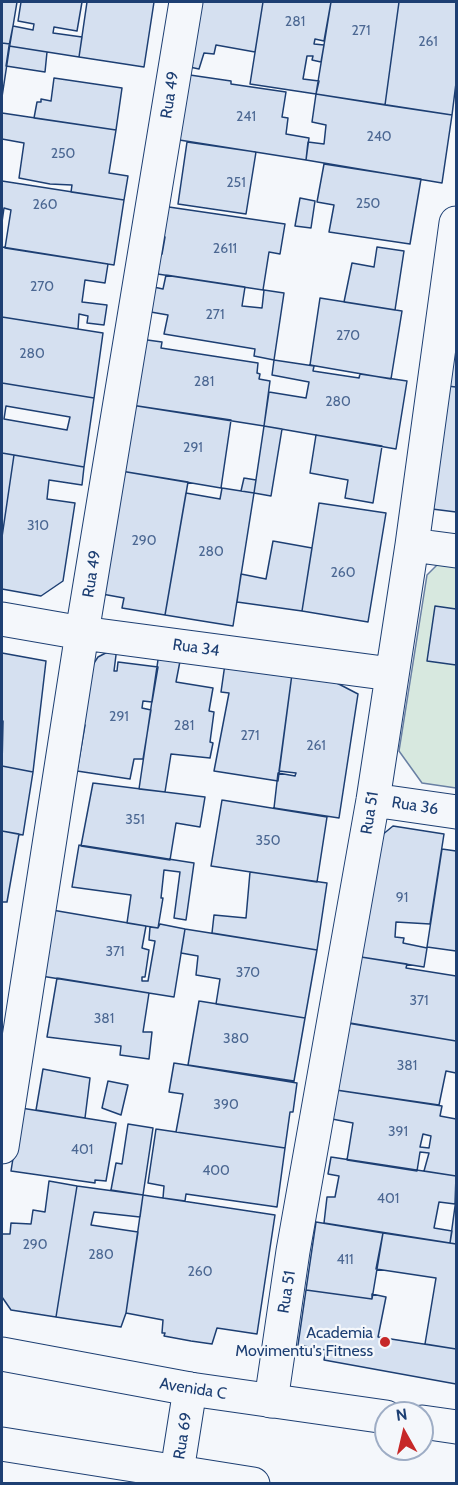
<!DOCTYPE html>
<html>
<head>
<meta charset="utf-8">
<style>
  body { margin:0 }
  #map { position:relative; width:458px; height:1485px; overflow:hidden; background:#f4f7fb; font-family:Cabin,sans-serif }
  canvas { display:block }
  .frame { position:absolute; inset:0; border:3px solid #1d3f73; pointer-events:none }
  .north { position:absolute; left:374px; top:1401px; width:60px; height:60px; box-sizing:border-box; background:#f4f7fb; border:2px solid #9eadc5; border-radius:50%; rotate:352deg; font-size:16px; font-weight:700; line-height:24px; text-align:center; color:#1d3f73 }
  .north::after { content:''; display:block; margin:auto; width:21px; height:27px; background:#c62828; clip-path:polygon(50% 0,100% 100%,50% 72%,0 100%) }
</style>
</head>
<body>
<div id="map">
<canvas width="458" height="1485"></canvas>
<div class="frame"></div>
<div class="north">N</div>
</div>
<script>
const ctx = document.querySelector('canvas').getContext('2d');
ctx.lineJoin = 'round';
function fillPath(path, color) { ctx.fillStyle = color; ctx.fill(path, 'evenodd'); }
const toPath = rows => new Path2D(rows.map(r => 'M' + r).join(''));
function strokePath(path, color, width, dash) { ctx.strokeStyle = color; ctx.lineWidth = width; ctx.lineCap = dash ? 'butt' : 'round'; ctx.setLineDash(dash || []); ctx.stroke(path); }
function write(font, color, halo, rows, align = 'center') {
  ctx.font = font + ' Cabin,sans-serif'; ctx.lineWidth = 4.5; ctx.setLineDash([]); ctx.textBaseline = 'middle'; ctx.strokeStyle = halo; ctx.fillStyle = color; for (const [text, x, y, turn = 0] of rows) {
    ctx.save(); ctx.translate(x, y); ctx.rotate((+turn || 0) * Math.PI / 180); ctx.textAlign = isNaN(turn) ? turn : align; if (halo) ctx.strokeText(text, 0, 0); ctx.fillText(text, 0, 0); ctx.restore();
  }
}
const green = toPath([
  [450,552,456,553,456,788,422,783,399,751,427,575,450,552]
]);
fillPath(green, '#d7e8df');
strokePath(green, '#687fa3', 1.5);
const building = toPath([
  [2,2,17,2,10,44,2,43,2,2],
  [21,2,82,2,77,31,54,27,53,33,82,37,79,57,9,46,13,26,33,30,34,24,18,21,21,2],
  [87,2,154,2,144,67,79,57,87,2],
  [195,2,263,2,255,52,216,45,214,54,204,53,199,69,185,66,195,2],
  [263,2,331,2,324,41,315,39,314,44,324,45,321,62,312,60,313,56,307,56,303,79,319,81,316,94,250,84,263,2],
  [331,2,399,2,385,105,316,94,331,2],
  [399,2,456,2,456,83,452,115,385,105,399,2],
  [2,43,10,44,2,97,2,43],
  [9,46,47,52,45,72,6,66,9,46],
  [183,74,231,81,231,84,286,92,282,117,288,118,286,134,309,138,306,160,173,139,183,74],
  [54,78,122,88,116,130,34,118,37,102,41,102,41,99,51,101,54,78],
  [316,94,452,115,442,183,306,160,308,142,324,144,326,125,312,122,316,94],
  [2,113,116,130,109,173,128,176,124,200,71,192,72,185,50,184,19,178,24,143,2,139,2,113],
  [187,142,256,152,246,214,178,204,187,142],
  [324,164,421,179,410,244,329,232,334,205,317,202,324,164],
  [2,181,124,200,114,265,5,248,11,210,4,208,2,222,2,181],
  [300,198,315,201,311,228,295,226,300,198],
  [162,206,285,224,280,254,269,252,263,290,151,273,154,253,162,254,165,237,157,236,162,206],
  [2,247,108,264,105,283,85,280,82,302,107,305,104,325,87,323,88,316,79,314,78,329,2,317,2,247],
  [377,247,404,251,395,310,344,302,352,263,374,267,377,247],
  [166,275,245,287,242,306,262,308,264,290,284,293,274,360,254,356,255,349,164,334,168,315,145,311,149,286,163,289,166,275],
  [320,298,402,311,391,379,310,365,320,298],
  [2,317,103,333,94,398,2,383,2,317],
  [456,320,456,387,447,386,456,320],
  [140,339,162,342,161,348,258,363,257,373,260,374,259,379,270,381,264,426,131,405,140,339],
  [274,360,314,366,313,371,359,378,360,374,407,381,396,449,264,426,269,392,306,398,309,382,272,375,274,360],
  [2,383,94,398,84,467,2,453,2,383],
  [6,406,70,417,67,430,4,419,6,406],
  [447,386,456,387,456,512,432,509,447,386],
  [131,405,231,420,221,488,121,471,131,405],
  [264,426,282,429,271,496,254,493,264,426],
  [316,435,382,446,373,503,345,498,348,480,310,473,316,435],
  [2,453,14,455,2,537,2,453],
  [14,455,84,467,82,485,49,480,47,499,75,503,63,581,41,596,2,589,2,537,14,455],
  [121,471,188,482,165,615,122,608,124,598,102,594,121,471],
  [244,478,256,480,254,493,241,491,244,478],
  [222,488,254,493,233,626,165,615,186,493,220,499,222,488],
  [319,503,386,513,368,622,302,611,319,503],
  [273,541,312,548,302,611,237,602,241,574,266,579,273,541],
  [435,606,456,609,456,665,427,661,435,606],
  [117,647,114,671,117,671,118,662,158,667,152,702,143,701,142,708,151,710,143,759,134,759,130,779,77,771,85,725,81,724,90,669,98,657,117,647],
  [2,653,46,661,33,772,2,766,3,721,2,721,2,653],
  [159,653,181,656,176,682,213,688,209,711,214,712,210,742,213,743,210,758,171,754,165,792,139,789,159,653],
  [225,664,292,674,278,781,214,771,229,693,221,692,225,664],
  [292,674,331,680,358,694,339,818,274,808,278,773,295,776,296,773,279,771,292,674],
  [2,766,33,772,23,835,2,831,2,766],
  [93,783,205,797,200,827,176,823,170,860,81,846,93,783],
  [222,800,327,817,317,882,211,866,222,800],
  [393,826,444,834,430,924,396,922,395,937,404,938,403,943,427,948,424,967,361,957,376,840,393,826],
  [2,831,19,834,7,902,2,902,2,831],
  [79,845,194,863,186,920,174,918,180,872,164,870,161,898,163,898,158,928,127,923,131,895,72,887,79,845],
  [442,849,456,851,456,951,427,947,442,849],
  [250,872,327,883,317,950,212,933,214,915,246,918,250,872],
  [52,910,146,926,142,948,149,950,145,977,142,977,142,981,148,981,155,941,149,940,150,927,158,928,160,924,185,929,174,997,41,976,52,910],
  [185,929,317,950,305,1018,216,1004,220,979,196,975,198,956,181,953,185,929],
  [361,957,407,964,406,968,456,976,456,1041,350,1023,361,957],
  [57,978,149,993,143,1032,152,1032,149,1059,120,1055,121,1046,47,1037,57,978],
  [199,1001,305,1018,294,1081,188,1065,199,1001],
  [347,1023,456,1041,456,1073,446,1071,439,1105,336,1090,347,1023],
  [174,1063,297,1083,293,1112,290,1112,285,1148,176,1132,183,1094,169,1092,174,1063],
  [43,1069,90,1078,85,1118,36,1110,43,1069],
  [108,1081,128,1085,121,1115,102,1108,108,1081],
  [336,1090,442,1106,440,1116,456,1119,456,1176,424,1171,429,1153,420,1152,417,1171,347,1160,353,1123,332,1119,336,1090],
  [423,1134,431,1136,429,1148,420,1147,423,1134],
  [21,1108,116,1123,106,1181,95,1180,95,1183,11,1171,21,1108],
  [128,1124,153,1128,143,1195,111,1190,116,1163,122,1164,128,1124],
  [156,1129,285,1148,277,1207,186,1194,185,1201,163,1198,164,1186,148,1183,156,1129],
  [331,1157,456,1176,455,1204,439,1202,434,1228,452,1231,450,1243,324,1223,327,1197,335,1197,339,1176,328,1174,331,1157],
  [49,1181,77,1186,56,1317,11,1310,2,1297,2,1234,10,1234,11,1223,31,1224,33,1210,45,1212,49,1181],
  [77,1186,143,1195,140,1217,94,1212,91,1225,138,1232,126,1313,121,1327,56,1317,77,1186],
  [143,1195,275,1215,257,1334,217,1328,212,1344,191,1341,164,1336,165,1333,162,1333,163,1320,126,1313,143,1195],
  [456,1199,456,1244,450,1243,456,1199],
  [316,1222,383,1233,372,1299,306,1290,316,1222],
  [383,1233,456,1244,456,1349,425,1344,436,1278,376,1269,383,1233],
  [306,1290,372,1299,372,1294,386,1297,378,1337,456,1349,456,1384,324,1360,326,1350,298,1345,306,1290]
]);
fillPath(building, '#d5e0f0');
strokePath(building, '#1d3f73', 1.5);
const minor = toPath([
  [412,545,456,551],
  [2,619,82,633,391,674],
  [373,800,456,812],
  [2,1147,82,633,186,2],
  [271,1401,293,1251,373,800,412,545,456,223],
  [175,1484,190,1389]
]);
const tertiary = toPath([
  [2,1354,190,1389,386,1417],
  [422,1422,456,1427],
  [2,1444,253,1484]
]);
strokePath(minor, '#1d3f73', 35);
strokePath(tertiary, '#1d3f73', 35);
strokePath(minor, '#f4f7fb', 33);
strokePath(tertiary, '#f4f7fb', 33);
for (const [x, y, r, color] of [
  [385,1342,6,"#c62828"]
]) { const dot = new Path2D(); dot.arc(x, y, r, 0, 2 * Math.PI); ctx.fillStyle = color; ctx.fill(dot); strokePath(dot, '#f4f7fb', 2); }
write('14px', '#4b6792', null, [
  ["281",295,22],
  ["271",361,31],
  ["261",428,42],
  ["241",246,117],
  ["240",379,137],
  ["250",63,154],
  ["251",236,183],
  ["250",368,204],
  ["260",45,205],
  ["2611",225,249],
  ["270",42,287],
  ["271",215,315],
  ["270",348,336],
  ["280",32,354],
  ["281",204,382],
  ["280",338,402],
  ["291",193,448],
  ["310",38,526],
  ["290",144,541],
  ["280",211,552],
  ["260",343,573],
  ["291",119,717],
  ["281",184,726],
  ["271",250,736],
  ["261",316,746],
  ["351",135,820],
  ["350",268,841],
  ["91",402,898],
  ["371",115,952],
  ["370",248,973],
  ["371",419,1001],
  ["381",104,1019],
  ["380",236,1039],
  ["381",407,1066],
  ["390",226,1105],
  ["391",398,1132],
  ["401",82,1150],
  ["400",216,1171],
  ["401",388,1199],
  ["290",35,1245],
  ["280",101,1255],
  ["411",345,1260],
  ["260",200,1272]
]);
write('16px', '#1d3f73', '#f4f7fb', [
  ["Rua 49",170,95,-81],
  ["Rua 49",92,574,-81],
  ["Rua 34",196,648,8],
  ["Rua 36",415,806,9],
  ["Rua 51",370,813,-81],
  ["Rua 51",287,1292,-81],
  ["Avenida C",193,1389,9],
  ["Rua 69",183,1436,-81]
]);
write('16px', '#1d3f73', '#f4f7fb', [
  ["Academia",373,1333],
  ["Movimentu's Fitness",373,1351]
], 'right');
</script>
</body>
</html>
